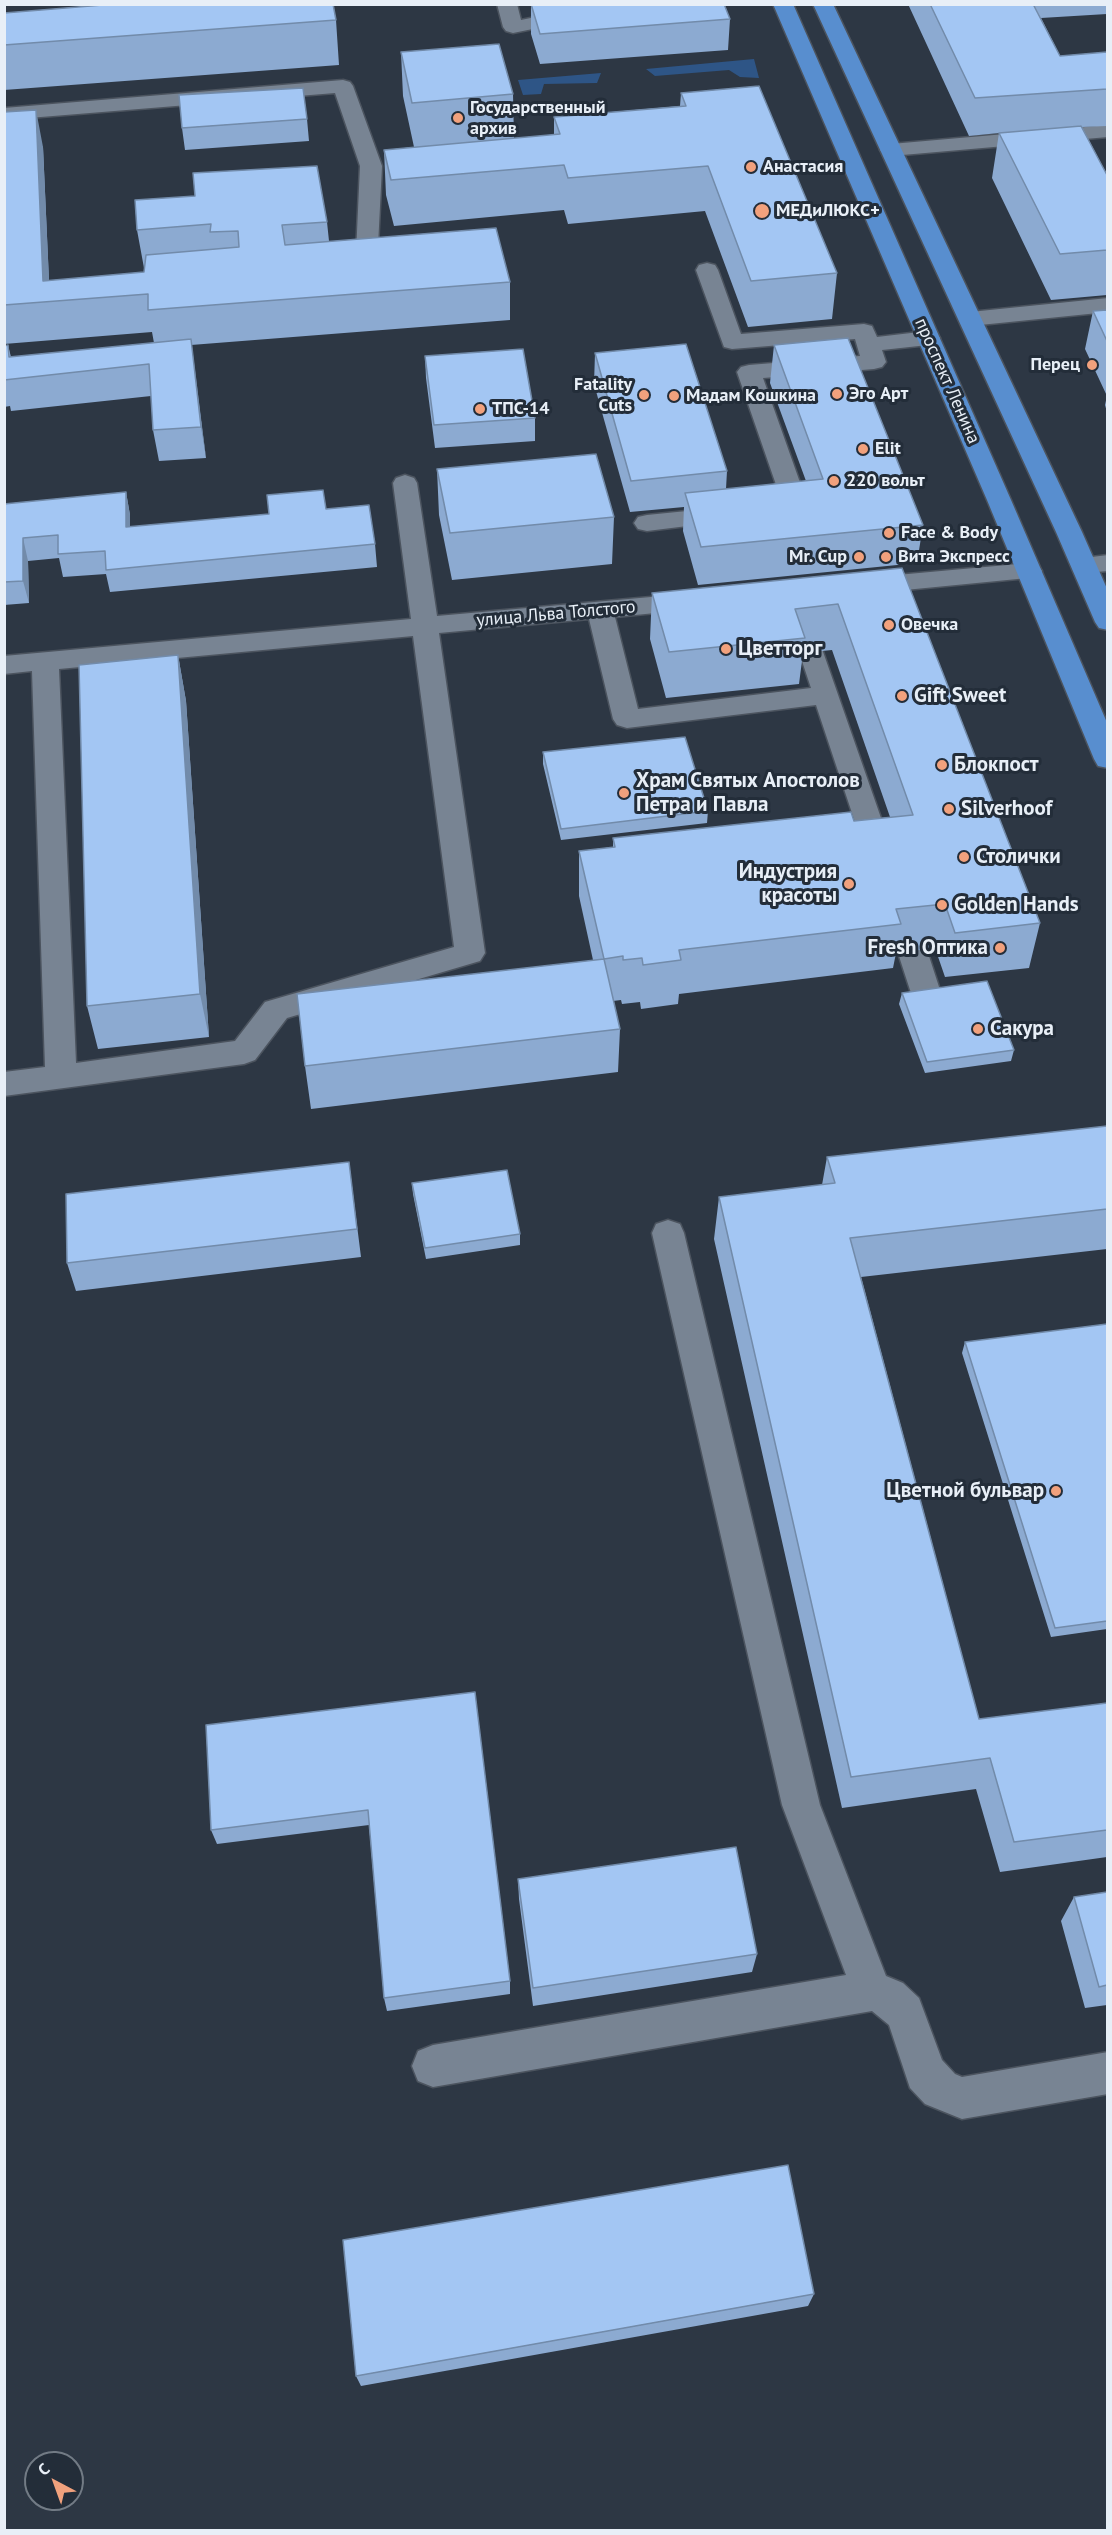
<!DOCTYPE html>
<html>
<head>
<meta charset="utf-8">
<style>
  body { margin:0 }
  #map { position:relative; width:1112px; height:2535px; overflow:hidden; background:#2d3744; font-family:"PT Sans",sans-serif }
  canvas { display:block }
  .frame { position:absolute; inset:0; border:6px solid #e8eff7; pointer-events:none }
  .north { position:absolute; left:24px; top:2451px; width:60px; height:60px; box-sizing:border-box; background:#232d39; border:2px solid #727b85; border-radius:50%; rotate:319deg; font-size:16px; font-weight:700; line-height:24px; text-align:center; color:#e8eff7 }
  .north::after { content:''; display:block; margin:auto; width:21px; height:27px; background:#f1a17d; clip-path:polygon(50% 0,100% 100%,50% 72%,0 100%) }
</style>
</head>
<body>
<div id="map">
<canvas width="1112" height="2535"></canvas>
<div class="frame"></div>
<div class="north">С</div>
</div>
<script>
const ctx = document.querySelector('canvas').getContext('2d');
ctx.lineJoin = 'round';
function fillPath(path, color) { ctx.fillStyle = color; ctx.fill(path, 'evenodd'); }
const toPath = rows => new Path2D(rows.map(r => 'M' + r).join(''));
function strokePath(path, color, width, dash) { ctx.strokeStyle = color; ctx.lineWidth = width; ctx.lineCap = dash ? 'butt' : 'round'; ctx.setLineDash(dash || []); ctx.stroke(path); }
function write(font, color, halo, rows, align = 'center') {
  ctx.font = font + ' "PT Sans",sans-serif'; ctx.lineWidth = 6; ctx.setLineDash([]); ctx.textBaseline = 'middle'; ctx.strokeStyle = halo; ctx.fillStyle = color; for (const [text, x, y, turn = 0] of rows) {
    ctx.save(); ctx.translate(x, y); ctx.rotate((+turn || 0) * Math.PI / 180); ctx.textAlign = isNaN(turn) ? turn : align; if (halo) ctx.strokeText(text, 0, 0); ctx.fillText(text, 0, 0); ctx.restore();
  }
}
fillPath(toPath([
  [754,59,759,78,740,77,729,70,655,76,646,69],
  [601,73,597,83,544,84,541,94,523,95,518,80]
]), '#2e5586');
const minor = toPath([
  [497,4,517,4,521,20,569,10,576,4,596,4,592,13,582,19,513,33,506,31,503,27,497,4],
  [343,80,350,82,353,86,382,166,378,246,397,243,405,245,408,250,405,255,367,261,359,259,356,254,360,166,335,93,4,120,4,108,343,80],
  [1108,125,1108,137,891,156,884,154,880,150,884,146,891,144,1108,125],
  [707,263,715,265,718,270,741,334,864,324,872,326,877,337,928,331,936,333,940,338,936,343,928,345,882,350,886,362,882,367,874,369,763,378,809,508,806,513,778,518,769,515,766,510,769,505,782,502,737,372,741,367,749,365,860,356,855,339,732,349,724,347,696,270,699,265,707,263],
  [1108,298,1108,312,970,326,962,324,959,319,962,314,970,312,1108,298],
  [405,475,414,478,417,483,437,616,696,593,705,595,709,601,705,607,696,609,615,617,638,709,811,688,799,652,803,646,812,643,821,646,896,861,892,868,882,871,872,868,868,861,816,705,627,728,617,725,613,719,589,619,439,633,485,953,480,961,287,1018,255,1060,244,1064,4,1096,4,1072,45,1067,32,671,4,674,4,656,411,619,393,483,396,478,405,475],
  [413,636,454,947,265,1002,235,1041,76,1063,59,669,413,636],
  [727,507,736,510,740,515,736,520,647,531,638,529,634,523,638,517,647,515,727,507],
  [1108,555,1108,571,1084,573,1075,571,1071,565,1075,559,1108,555],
  [1029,563,1038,565,1042,571,1038,577,864,594,855,592,851,586,855,580,864,578,1029,563],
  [912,939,922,942,927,950,940,990,936,998,925,1001,914,998,910,990,897,950,902,942,912,939],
  [668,1220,680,1224,684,1233,820,1805,886,1976,903,1983,919,1998,942,2060,955,2074,962,2077,1108,2052,1108,2094,962,2119,925,2104,910,2088,889,2025,872,2011,433,2087,418,2081,412,2066,418,2051,433,2045,846,1975,782,1805,652,1233,656,1224,668,1220]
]);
const major = toPath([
  [773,4,793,4,1011,500,1108,725,1108,768,1098,766,1094,759,987,500,773,4],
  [813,4,833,4,1082,532,1108,591,1108,630,1099,628,1095,622,1056,532,813,4]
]);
strokePath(minor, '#4c545f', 3);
strokePath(major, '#4c545f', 3);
fillPath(minor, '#788493');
fillPath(major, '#588ecf');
fillPath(toPath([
  [531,4,730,19,728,50,540,64,531,34],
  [908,4,1107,4,1107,14,1041,18,1060,56,1107,52,1107,126,1082,127,1107,175,1107,295,1051,300,992,178,999,133,969,136],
  [4,13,336,20,339,65,4,90],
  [401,52,513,94,514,138,554,135,554,117,680,106,681,93,837,273,832,319,748,327,705,211,568,224,564,210,394,226,386,195,384,150,414,147,403,96],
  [4,112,43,147,49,281,144,272,145,268,144,268,137,230,135,200,327,222,329,241,510,282,510,320,191,345,206,458,159,461,153,430,151,396,11,411,10,406,4,407,4,346,8,345,11,357,154,343,152,332,4,344],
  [307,119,309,141,185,150,182,128],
  [1107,310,1107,412,1105,405,1107,396,1085,349,1093,311],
  [774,345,923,525,917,563,698,585,683,531,684,507,630,512,594,384,595,353,727,471,726,489,806,481,770,383],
  [425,356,535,418,535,441,435,448,426,378],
  [437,469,614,517,612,564,452,580,439,515],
  [126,492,130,515,130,527,326,509,375,544,377,567,110,592,106,574,63,577,59,558,28,561,29,603,4,605,4,504],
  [902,568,1040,923,1029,968,945,977,935,948,896,953,893,968,679,994,678,1004,641,1009,640,1002,622,1004,621,1000,613,1001,620,1029,618,1072,311,1109,305,1066,593,960,579,896,579,851,613,847,613,838,854,821,890,817,832,650,803,653,799,684,666,698,650,639,652,593],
  [178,655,186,701,209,1037,98,1049,87,1006],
  [543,752,708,811,707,823,561,840,543,764],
  [902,993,1014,1050,1011,1061,925,1073,899,1004],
  [1107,1126,1107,1249,861,1277,979,1719,1107,1703,1107,1857,1000,1872,976,1789,842,1808,714,1239,719,1197,822,1185,827,1157],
  [349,1162,361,1257,76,1291,67,1263],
  [412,1183,520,1234,520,1245,426,1259,413,1194],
  [1107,1324,1107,1629,1051,1637,962,1353,965,1342],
  [475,1692,510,1981,510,1994,387,2011,384,1998,369,1825,217,1844,211,1830],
  [518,1879,757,1954,752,1972,533,2006,519,1899],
  [1107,1892,1107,2005,1085,2008,1061,1921,1074,1897],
  [814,2294,808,2306,361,2386,356,2376]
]), '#8caad1');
fillPath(toPath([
  [36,110,43,147,50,302,43,281],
  [191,339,195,370,206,458,201,427],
  [126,492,130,515,130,550,126,527],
  [23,538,28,561,29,603,23,581],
  [178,655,186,701,209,1037,200,994]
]), '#728baa');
const building = toPath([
  [115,4,333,4,336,20,4,45,4,13,115,4],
  [531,4,724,4,730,19,540,34,531,4],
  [930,4,1033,4,1060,56,1107,52,1107,89,975,98,930,4],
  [499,44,513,94,412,103,401,52,499,44],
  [759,86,837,273,751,281,708,166,568,178,564,165,391,180,384,150,560,134,554,117,686,106,681,93,759,86],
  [303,88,307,119,182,128,179,95,303,88],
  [36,110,43,281,144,272,146,255,239,247,238,231,210,232,211,224,137,230,135,200,195,196,193,173,317,166,327,222,282,225,285,245,496,228,510,282,148,310,148,294,4,305,4,112,36,110],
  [1081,126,1107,175,1107,250,1060,254,999,133,1081,126],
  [1107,310,1107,341,1093,311,1107,310],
  [848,338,923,525,701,547,685,493,823,479,774,345,848,338],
  [191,339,201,427,153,430,149,364,4,380,4,346,8,345,9,357,191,339],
  [686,344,727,471,631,481,595,353,686,344],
  [523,349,535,418,434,425,425,356,523,349],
  [596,454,614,517,450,533,437,469,596,454],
  [323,490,326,509,369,505,375,544,106,570,105,551,58,554,58,535,23,538,23,581,4,582,4,504,126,492,126,527,269,514,267,495,323,490],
  [902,568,1040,923,955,933,945,904,896,909,901,924,679,950,681,960,643,965,642,958,623,960,623,956,604,959,579,851,615,847,613,838,851,812,854,821,913,815,838,604,795,609,805,638,669,652,652,593,902,568],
  [178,655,200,994,87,1006,79,665,178,655],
  [685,737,708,811,561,829,543,752,685,737],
  [604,959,620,1029,305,1066,297,994,604,959],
  [987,981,1014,1050,927,1062,902,993,987,981],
  [1107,1126,1107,1209,850,1238,979,1719,1107,1703,1107,1830,1014,1842,990,1758,851,1777,719,1197,835,1183,827,1157,1107,1126],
  [349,1162,357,1229,67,1263,66,1194,349,1162],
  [507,1170,520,1234,425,1248,412,1183,507,1170],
  [1107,1324,1107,1621,1055,1628,965,1342,1107,1324],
  [475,1692,510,1981,384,1998,368,1810,211,1830,206,1725,475,1692],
  [736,1847,757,1954,533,1988,518,1879,736,1847],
  [1107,1892,1107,1985,1099,1987,1074,1897,1107,1892],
  [788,2165,814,2294,356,2376,343,2240,788,2165]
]);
fillPath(building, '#a3c6f3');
strokePath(building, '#728baa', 1.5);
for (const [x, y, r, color] of [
  [458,118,6,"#f1a17d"],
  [751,167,6,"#f1a17d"],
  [762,211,8,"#f1a17d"],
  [1092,365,6,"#f1a17d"],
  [837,394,6,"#f1a17d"],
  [644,395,6,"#f1a17d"],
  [674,396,6,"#f1a17d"],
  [480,409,6,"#f1a17d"],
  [863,449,6,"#f1a17d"],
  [834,481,6,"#f1a17d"],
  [889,533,6,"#f1a17d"],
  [859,557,6,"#f1a17d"],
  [886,557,6,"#f1a17d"],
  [889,625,6,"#f1a17d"],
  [726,649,6,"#f1a17d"],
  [902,696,6,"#f1a17d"],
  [942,765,6,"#f1a17d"],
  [624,793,6,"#f1a17d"],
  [949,809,6,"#f1a17d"],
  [964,857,6,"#f1a17d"],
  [849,884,6,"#f1a17d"],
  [942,905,6,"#f1a17d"],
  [1000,948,6,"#f1a17d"],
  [978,1029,6,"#f1a17d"],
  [1056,1491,6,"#f1a17d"]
]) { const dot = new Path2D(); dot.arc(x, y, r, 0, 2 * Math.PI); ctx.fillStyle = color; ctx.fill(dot); strokePath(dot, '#232d39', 2); }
write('bold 18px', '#e8eff7', '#232d39', [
  ["Государственный",470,108],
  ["архив",470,129],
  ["Анастасия",763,167],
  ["МЕДиЛЮКС+",776,211],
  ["Перец",1080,365,"right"],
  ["Fatality",632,385,"right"],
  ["Cuts",632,406,"right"],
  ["Эго Арт",849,394],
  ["Мадам Кошкина",686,396],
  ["ТПС-14",492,409],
  ["Elit",875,449],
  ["220 вольт",846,481],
  ["Face & Body",901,533],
  ["Mr. Cup",847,557,"right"],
  ["Вита Экспресс",898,557],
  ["Овечка",901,625]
], 'left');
write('18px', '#e8eff7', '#232d39', [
  ["проспект Ленина",947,381,66],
  ["улица Льва Толстого",556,614,-5]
]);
write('bold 21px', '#e8eff7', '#232d39', [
  ["Цветторг",738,649],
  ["Gift Sweet",914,696],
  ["Блокпост",954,765],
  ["Храм Святых Апостолов",636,781],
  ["Петра и Павла",636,805],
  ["Silverhoof",961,809],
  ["Столички",976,857],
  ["Индустрия",837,872,"right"],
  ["красоты",837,896,"right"],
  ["Golden Hands",954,905],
  ["Fresh Оптика",988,948,"right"],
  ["Сакура",990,1029],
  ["Цветной бульвар",1044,1491,"right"]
], 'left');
</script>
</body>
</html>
